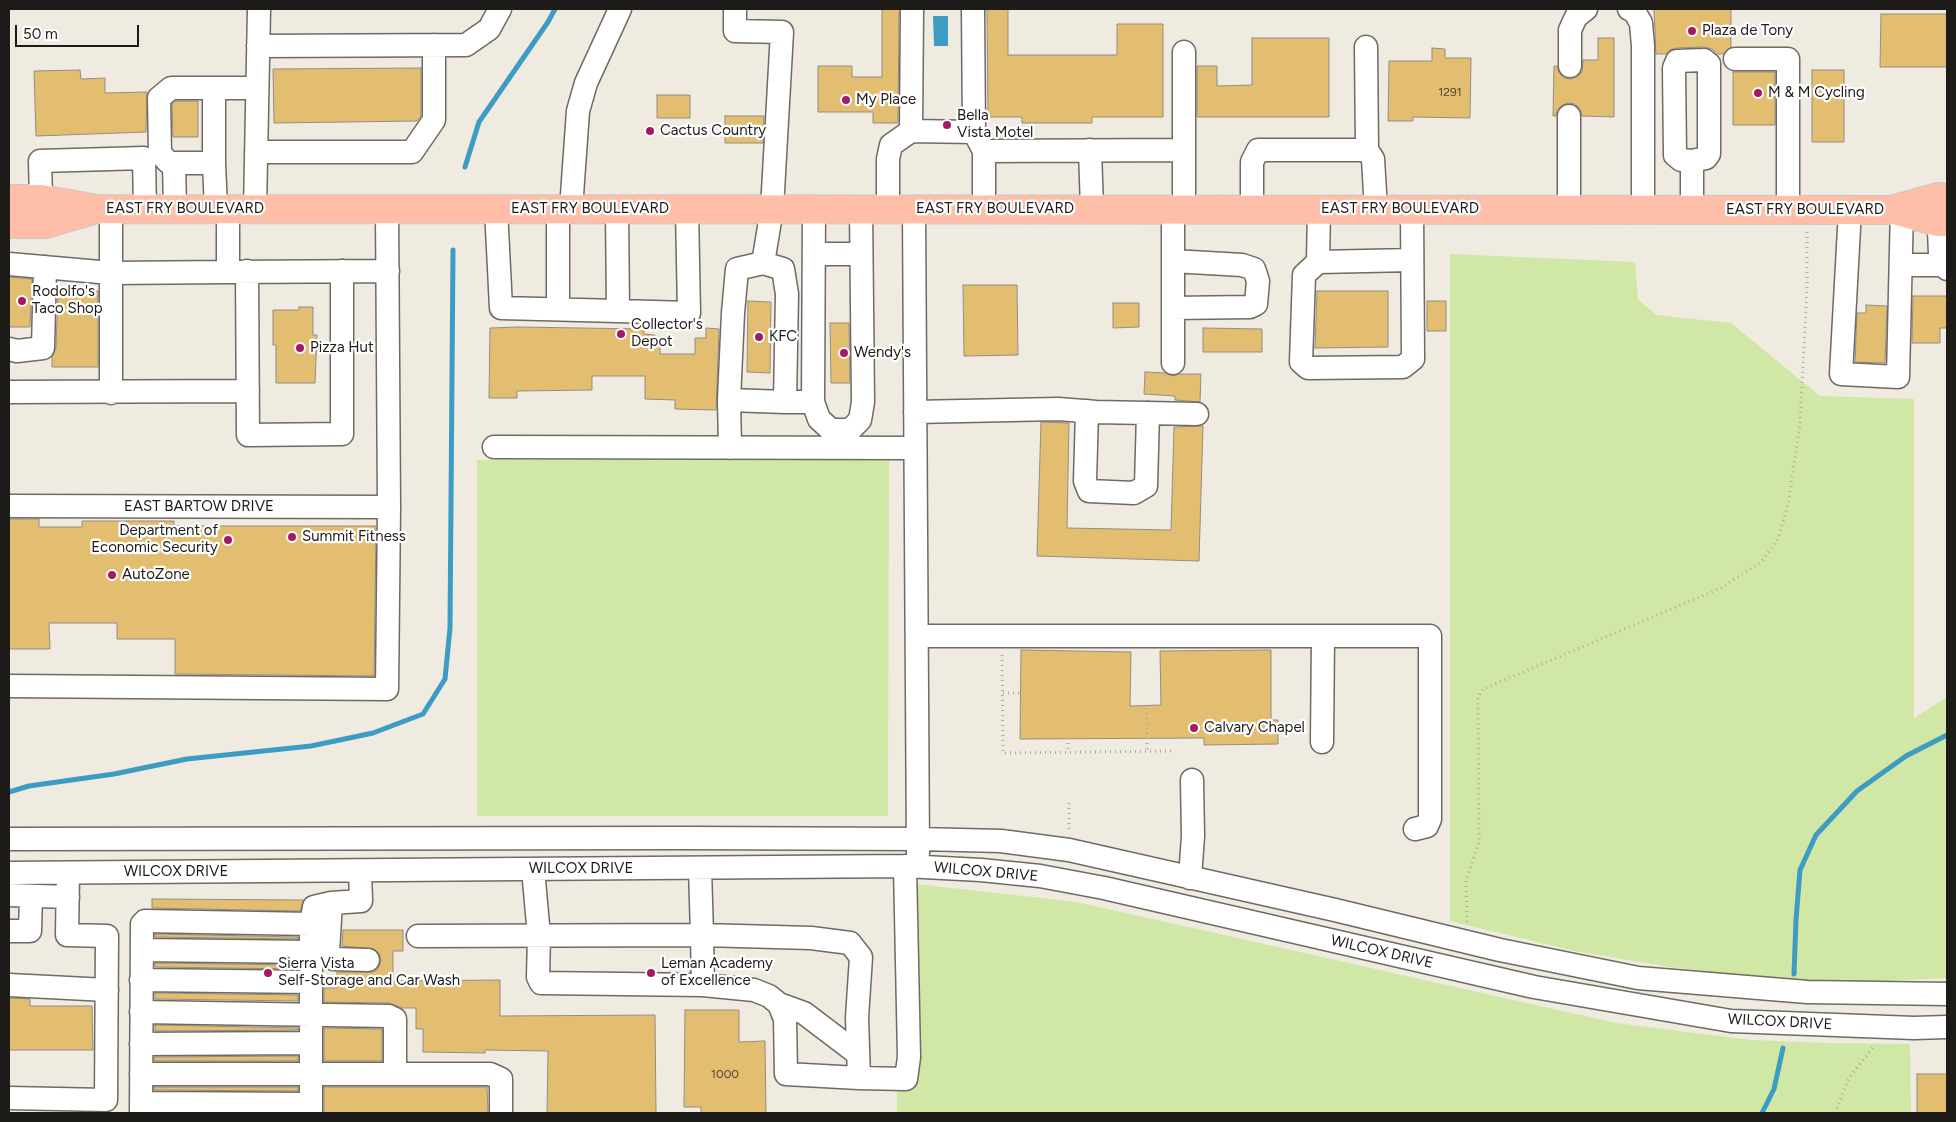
<!DOCTYPE html>
<html>
<head>
<meta charset="utf-8">
<style>
  body { margin:0 }
  #map { position:relative; width:1956px; height:1122px; overflow:hidden; background:#f0ebe1; font-family:Figtree,sans-serif }
  canvas { display:block }
  .frame { position:absolute; inset:0; border:10px solid #1d1b18; pointer-events:none }
  .scale { position:absolute; left:15px; top:25px; width:124px; height:22px; box-sizing:border-box; border:2px solid #1d1b18; border-top:0; padding-left:6px; font-size:15px; line-height:18px; white-space:nowrap; color:#1d1b18; -webkit-text-stroke:4px #fff; paint-order:stroke }
</style>
</head>
<body>
<div id="map">
<canvas width="1956" height="1122"></canvas>
<div class="frame"></div>
<div class="scale">50 m</div>
</div>
<script>
const ctx = document.querySelector('canvas').getContext('2d');
ctx.lineJoin = 'round';
function fillPath(path, color) { ctx.fillStyle = color; ctx.fill(path, 'evenodd'); }
const toPath = rows => new Path2D(rows.map(r => 'M' + r).join(''));
function strokePath(path, color, width, dash) { ctx.strokeStyle = color; ctx.lineWidth = width; ctx.lineCap = dash ? 'butt' : 'round'; ctx.setLineDash(dash || []); ctx.stroke(path); }
function write(font, color, halo, rows, align = 'center') {
  ctx.font = font + ' Figtree,sans-serif'; ctx.lineWidth = 4.5; ctx.setLineDash([]); ctx.textBaseline = 'middle'; ctx.strokeStyle = halo; ctx.fillStyle = color; for (const [text, x, y, turn = 0] of rows) {
    ctx.save(); ctx.translate(x, y); ctx.rotate((+turn || 0) * Math.PI / 180); ctx.textAlign = isNaN(turn) ? turn : align; if (halo) ctx.strokeText(text, 0, 0); ctx.fillText(text, 0, 0); ctx.restore();
  }
}
fillPath(toPath([
  [1450,254,1635,262,1638,299,1656,315,1731,323,1820,396,1914,399,1914,718,1947,697,1947,978,1846,983,1764,978,1670,967,1574,951,1450,921],
  [477,460,889,460,888,816,477,816],
  [898,882,1077,902,1616,1023,1751,1040,1828,1043,1910,1044,1911,1113,897,1113]
]), '#d1e7a5');
fillPath(toPath([
  [933,16,948,16,948,46,934,46]
]), '#3d9cc4');
strokePath(toPath([
  [465,167,479,122,548,22,555,9],
  [9,792,29,786,114,774,187,759,311,746,373,733,423,714,445,679,450,628,453,250],
  [1794,974,1796,920,1800,870,1816,835,1857,791,1906,756,1947,735],
  [1762,1113,1774,1089,1783,1048]
]), '#3d9cc4', 5);
const building = toPath([
  [882,9,899,9,898,123,873,123,873,112,818,112,818,66,852,66,852,77,882,77,882,9],
  [987,9,1008,9,1008,55,1117,55,1117,24,1163,24,1163,117,1092,117,1092,123,1022,123,1022,117,988,117,987,9],
  [1654,9,1731,9,1731,47,1723,54,1718,54,1712,49,1704,47,1677,48,1670,50,1666,54,1656,54,1654,9],
  [1881,14,1947,14,1947,67,1880,67,1881,14],
  [1252,38,1329,38,1329,117,1197,117,1197,66,1217,66,1217,86,1252,85,1252,38],
  [1598,38,1614,38,1614,117,1582,116,1580,109,1575,104,1569,103,1562,105,1557,110,1556,116,1553,116,1554,66,1557,66,1559,73,1564,78,1570,79,1577,77,1582,72,1583,60,1598,60,1598,38],
  [1432,48,1445,49,1445,58,1471,58,1470,118,1413,117,1413,121,1388,121,1389,61,1432,61,1432,48],
  [421,68,421,116,417,121,274,123,273,69,421,68],
  [80,70,81,79,105,78,105,93,147,92,146,132,36,136,34,71,80,70],
  [1812,70,1844,70,1844,142,1812,142,1812,70],
  [1733,72,1775,72,1775,125,1733,125,1733,72],
  [657,95,690,95,690,118,657,118,657,95],
  [176,101,198,101,198,137,173,137,172,104,176,101],
  [725,116,764,116,763,143,725,143,725,116],
  [9,277,32,279,30,327,9,327,9,277],
  [963,285,1017,285,1018,355,964,356,963,285],
  [58,291,98,291,98,367,52,367,52,357,56,348,58,291],
  [1317,291,1388,291,1388,347,1315,348,1317,291],
  [1913,296,1947,296,1947,328,1940,328,1940,343,1912,343,1913,296],
  [748,301,771,302,770,373,747,372,748,301],
  [1427,301,1446,301,1446,331,1427,331,1427,301],
  [1113,303,1139,303,1139,327,1113,328,1113,303],
  [1866,305,1887,306,1885,363,1855,362,1857,313,1866,313,1866,305],
  [299,307,313,307,313,335,317,335,315,383,276,383,276,345,273,345,273,310,299,310,299,307],
  [830,323,849,323,850,383,831,383,830,323],
  [518,327,644,329,644,334,655,335,654,342,660,342,660,354,695,354,695,338,706,338,706,328,719,329,716,410,675,409,675,400,645,399,645,376,592,376,592,390,517,391,517,398,489,398,490,328,518,327],
  [1203,328,1262,329,1262,352,1203,352,1203,328],
  [1145,372,1165,373,1173,376,1180,374,1201,374,1200,402,1175,400,1175,396,1144,394,1145,372],
  [1041,422,1069,423,1067,528,1171,530,1174,427,1203,426,1199,561,1037,556,1041,422],
  [9,519,39,519,39,527,82,527,82,521,174,521,174,526,376,526,374,676,175,674,175,639,117,639,117,623,49,623,50,649,9,649,9,519],
  [1021,650,1131,652,1130,706,1161,705,1160,651,1271,650,1271,720,1278,720,1278,744,1204,745,1204,738,1020,739,1021,650],
  [152,899,304,900,300,911,152,908,152,899],
  [343,930,403,930,403,951,393,951,393,981,500,980,500,1016,655,1015,656,1113,547,1113,548,1051,485,1050,485,1053,423,1052,423,1029,416,1029,416,1008,402,1008,389,1003,324,1002,324,988,337,988,337,972,374,972,379,967,381,961,379,953,374,949,342,946,343,930],
  [155,934,298,937,298,939,155,937,155,934],
  [155,963,298,965,298,969,155,967,155,963],
  [155,993,298,995,298,1001,155,999,155,993],
  [9,998,30,999,30,1006,92,1006,93,1050,9,1050,9,998],
  [685,1010,739,1010,739,1042,765,1041,766,1113,701,1113,701,1107,684,1107,685,1010],
  [155,1025,298,1028,298,1030,155,1031,155,1025],
  [324,1028,382,1029,382,1061,324,1061,324,1028],
  [298,1056,298,1061,154,1061,154,1057,298,1056],
  [1917,1074,1947,1074,1947,1113,1917,1113,1917,1074],
  [154,1087,298,1087,298,1091,154,1090,154,1087],
  [324,1087,487,1087,488,1113,324,1113,324,1087]
]);
fillPath(building, '#e4be70');
strokePath(building, '#928d84', 1);
const minor = toPath([
  [735,9,735,31,782,32,772,209,763,263],
  [973,9,974,132,984,151,984,209],
  [1629,9,1634,11,1641,23,1643,46,1643,210],
  [258,46,466,45,489,29,500,9],
  [1366,47,1367,150],
  [1184,52,1184,209],
  [1735,59,1788,59,1788,210],
  [1704,60,1709,64,1709,154,1706,158,1692,161,1681,160,1675,155,1674,68,1677,61,1704,60],
  [1570,66,1570,30,1576,17,1586,9],
  [1569,116,1569,210],
  [911,131,912,9],
  [1090,150,1092,209],
  [984,151,1184,150],
  [256,152,412,152,434,120,434,45],
  [1692,161,1692,210],
  [174,163,168,162,160,153,159,98,171,88,257,88],
  [214,163,216,209],
  [41,199,40,161,144,158,145,209],
  [1938,206,1940,254,1942,265,1947,269],
  [175,209,174,163,214,163,214,88],
  [255,209,259,9],
  [496,209,501,308,618,311,617,209],
  [558,209,558,309],
  [571,209,578,111,586,83,620,9],
  [814,209,813,402,819,419,831,430,850,430,860,420,863,402,861,209],
  [888,209,888,159,891,145,911,131,974,132],
  [914,209,918,853],
  [1252,209,1252,162,1258,150,1367,150,1373,159,1376,209],
  [1319,209,1318,262,1304,275,1301,362,1308,368,1403,367,1413,359,1412,209],
  [1850,210,1841,374,1898,377,1902,207],
  [814,254,861,254],
  [1318,262,1412,260],
  [9,264,111,273,111,209],
  [1901,265,1942,265],
  [247,271,248,435,342,434,342,271],
  [232,272,388,271],
  [1173,308,1250,307,1256,304,1258,281,1254,269,1242,265,1173,261],
  [618,311,689,313,687,209],
  [9,349,17,351,43,348,45,267],
  [1173,363,1173,209],
  [9,392,248,391],
  [111,393,111,273,228,272,228,209],
  [729,400,730,448],
  [785,402,787,294,783,269,763,263,737,269,733,313,729,400,785,402,813,402],
  [1087,411,1085,481,1089,491,1134,493,1146,486,1148,413],
  [915,412,1058,409,1096,412,1197,414],
  [494,447,915,448],
  [9,506,389,507],
  [917,636,1430,636,1430,819,1427,826,1415,829],
  [9,686,387,689,389,507,387,209],
  [1322,742,1323,636],
  [9,839,686,838,919,839,1001,841,1069,850,1335,910,1500,950,1638,978,1807,992,1947,994],
  [700,868,702,935,811,938,850,943,861,957,857,1018,859,1078,906,1079,909,1057,905,866],
  [533,869,539,936,538,977,541,983,703,985],
  [9,873,905,866,981,870,1040,876,1104,888,1534,987,1731,1021,1914,1028,1947,1027],
  [1190,878,1193,836,1192,780],
  [9,895,68,897],
  [331,903,328,952,334,959,368,960],
  [9,931,30,931,31,896],
  [418,936,702,935,703,985,754,990,769,996,779,1004,785,1019,786,1074,859,1078],
  [142,950,311,952],
  [141,980,311,982],
  [9,985,107,990],
  [779,1004,804,1013,858,1054],
  [141,1012,389,1016,395,1019,395,1074],
  [141,1044,311,1043],
  [141,1074,490,1074,501,1079,501,1113],
  [9,1098,106,1100,107,936,67,935,68,873],
  [141,1103,311,1104],
  [141,1113,142,924,145,921,311,924],
  [311,1113,311,924,314,907,331,903,361,901,360,871]
]);
const major = toPath([
  [9,199,41,199,97,209,1894,210,1938,222,1947,222],
  [1895,209,1938,197,1947,198],
  [9,224,45,224,90,211]
]);
strokePath(minor, '#6f6a62', 25);
strokePath(major, '#c9c8c8', 30);
strokePath(toPath([
  [1002,655,1003,753,1175,751],
  [1003,693,1021,693],
  [1147,708,1147,752],
  [1068,738,1068,752],
  [1069,803,1069,832],
  [1467,922,1466,880,1479,842,1478,697,1483,689,1721,588,1761,562,1778,539,1788,505,1800,424,1807,288,1807,230],
  [1835,1113,1849,1078,1874,1046]
]), '#b0aca4', 3, [1, 4]);
strokePath(minor, '#fff', 22);
strokePath(major, '#ffbea7', 28);
for (const [x, y, r, color] of [
  [1692,31,5,"#a31962"],
  [1758,93,5,"#a31962"],
  [846,100,5,"#a31962"],
  [947,125,5,"#a31962"],
  [650,131,5,"#a31962"],
  [22,301,5,"#a31962"],
  [621,334,5,"#a31962"],
  [759,337,5,"#a31962"],
  [300,348,5,"#a31962"],
  [844,353,5,"#a31962"],
  [292,537,5,"#a31962"],
  [228,540,5,"#a31962"],
  [112,575,5,"#a31962"],
  [1194,728,5,"#a31962"],
  [268,973,5,"#a31962"],
  [651,973,5,"#a31962"]
]) { const dot = new Path2D(); dot.arc(x, y, r, 0, 2 * Math.PI); ctx.fillStyle = color; ctx.fill(dot); strokePath(dot, '#fff', 2); }
write('12px', '#4f442e', null, [
  ["1291",1450,92],
  ["1000",725,1074]
]);
write('15px', '#1d1b18', '#fff', [
  ["Plaza de Tony",1702,31],
  ["M & M Cycling",1768,93],
  ["My Place",856,100],
  ["Bella",957,116],
  ["Vista Motel",957,133],
  ["Cactus Country",660,131],
  ["Rodolfo's",32,292],
  ["Taco Shop",32,309],
  ["Collector's",631,325],
  ["Depot",631,342],
  ["KFC",769,337],
  ["Pizza Hut",310,348],
  ["Wendy's",854,353],
  ["Department of",218,531,"right"],
  ["Economic Security",218,548,"right"],
  ["Summit Fitness",302,537],
  ["AutoZone",122,575],
  ["Calvary Chapel",1204,728],
  ["Sierra Vista",278,964],
  ["Self-Storage and Car Wash",278,981],
  ["Leman Academy",661,964],
  ["of Excellence",661,981]
], 'left');
write('15px', '#1d1b18', '#fff', [
  ["EAST FRY BOULEVARD",185,209],
  ["EAST FRY BOULEVARD",590,209],
  ["EAST FRY BOULEVARD",995,209],
  ["EAST FRY BOULEVARD",1400,209],
  ["EAST FRY BOULEVARD",1805,210],
  ["EAST BARTOW DRIVE",199,507],
  ["WILCOX DRIVE",581,869],
  ["WILCOX DRIVE",176,872],
  ["WILCOX DRIVE",986,872,5],
  ["WILCOX DRIVE",1382,952,13],
  ["WILCOX DRIVE",1780,1022,3]
]);
</script>
</body>
</html>
